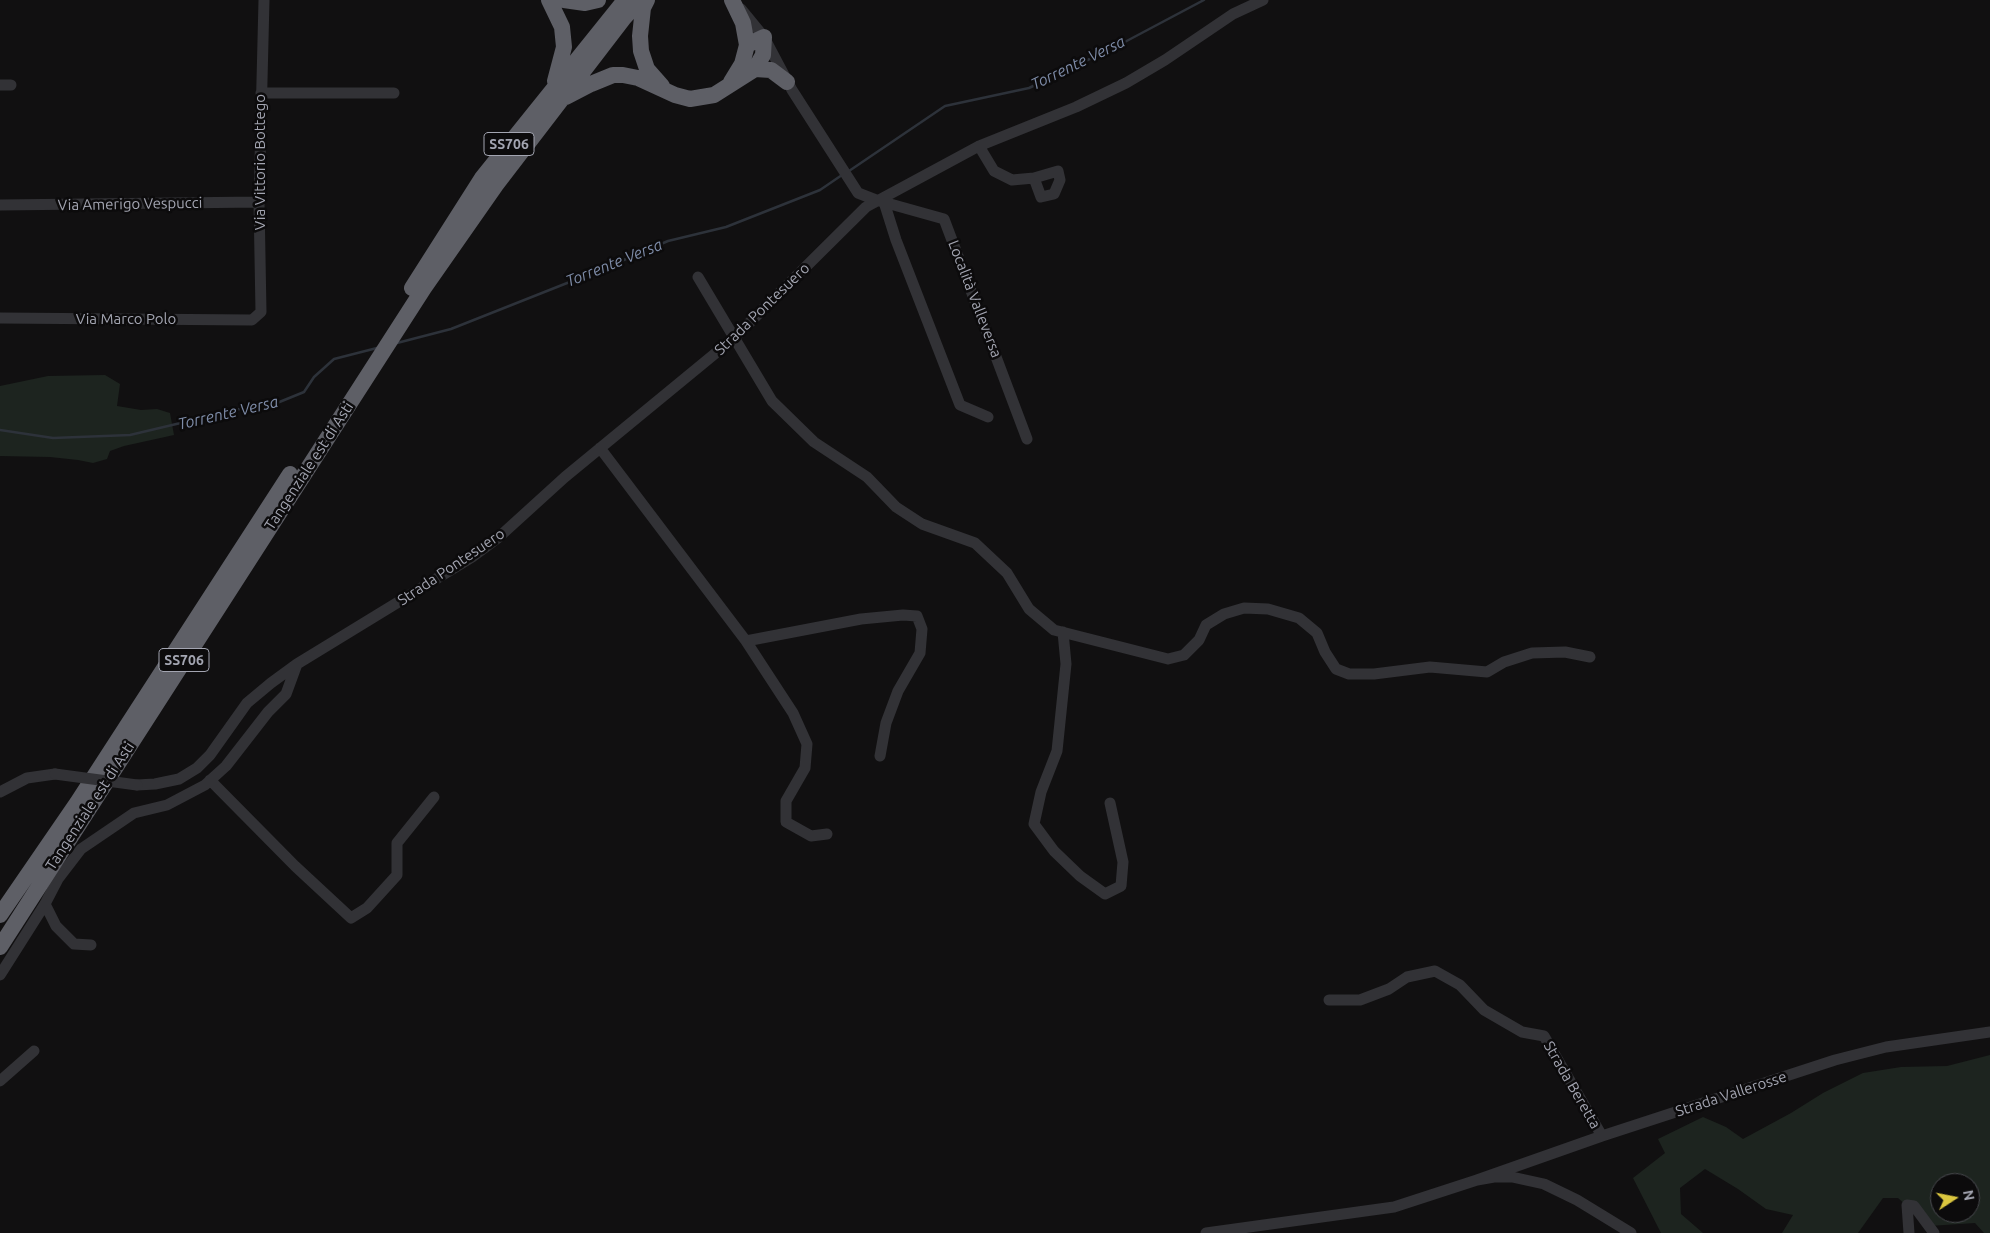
<!DOCTYPE html>
<html>
<head>
<meta charset="utf-8">
<style>
  body { margin:0 }
  #map { position:relative; width:1990px; height:1233px; overflow:hidden; background:#111011; font-family:Ubuntu,sans-serif }
  canvas { display:block }
  .north { position:absolute; left:1930px; top:1173px; width:50px; height:50px; box-sizing:border-box; background:#0c0b0c; border:1px solid #48494e; border-radius:50%; rotate:79deg; font-size:14px; font-weight:700; line-height:20px; text-align:center; color:#a3a5b1 }
  .north::after { content:''; display:block; margin:auto; width:18px; height:22px; background:#dbc63f; clip-path:polygon(50% 0,100% 100%,50% 72%,0 100%) }
</style>
</head>
<body>
<div id="map">
<canvas width="1990" height="1233"></canvas>
<div class="north">N</div>
</div>
<script>
const ctx = document.querySelector('canvas').getContext('2d');
ctx.lineJoin = 'round';
function fillPath(path, color) { ctx.fillStyle = color; ctx.fill(path, 'evenodd'); }
const toPath = rows => new Path2D(rows.map(r => 'M' + r).join(''));
function strokePath(path, color, width, dash) { ctx.strokeStyle = color; ctx.lineWidth = width; ctx.lineCap = dash ? 'butt' : 'round'; ctx.setLineDash(dash || []); ctx.stroke(path); }
function write(font, color, halo, rows, align = 'center') {
  ctx.font = font + ' Ubuntu,sans-serif'; ctx.lineWidth = 5; ctx.setLineDash([]); ctx.textBaseline = 'middle'; ctx.strokeStyle = halo; ctx.fillStyle = color; for (const [text, x, y, turn = 0] of rows) {
    ctx.save(); ctx.translate(x, y); ctx.rotate((+turn || 0) * Math.PI / 180); ctx.textAlign = isNaN(turn) ? turn : align; if (halo) ctx.strokeText(text, 0, 0); ctx.fillText(text, 0, 0); ctx.restore();
  }
}
fillPath(toPath([
  [105,375,120,384,117,406,141,410,157,409,170,413,174,435,124,446,110,451,107,459,93,463,78,460,50,457,0,456,0,386,48,376],
  [1990,1055,1990,1233,1984,1233,1975,1223,1929,1226,1898,1198,1883,1198,1858,1233,1782,1233,1793,1215,1766,1209,1738,1189,1705,1169,1680,1188,1681,1214,1703,1233,1661,1233,1633,1178,1665,1153,1658,1139,1703,1117,1726,1127,1743,1139,1791,1113,1823,1093,1863,1073,1901,1067,1947,1066],
  [1940,1183,1970,1183,1970,1213,1940,1213]
]), '#1d241f');
strokePath(toPath([
  [849,171,945,106,1029,88,1121,44,1204,0],
  [397,343,451,329,605,268,668,241,726,227,820,190,842,175],
  [0,430,53,438,130,435,248,407,277,403,304,392,314,377,334,359,377,348]
]), '#2d323a', 2.5);
strokePath(toPath([
  [741,9,764,37,792,90,858,193,876,200,944,219,1027,439],
  [0,85,11,85],
  [261,93,394,93],
  [979,146,994,171,1012,180,1034,178,1041,197,1054,194,1060,180,1058,171,1034,178],
  [884,202,896,240,960,405,988,417],
  [0,205,259,202],
  [698,277,772,401,814,442,867,477,896,507,922,524,975,543,1007,573,1029,609,1054,630,1168,659,1184,655,1199,640,1206,625,1224,614,1244,608,1268,609,1299,618,1317,633,1325,652,1336,669,1349,674,1374,674,1430,667,1487,672,1504,662,1532,653,1565,652,1590,657],
  [0,318,252,320,261,312,259,202,264,0],
  [600,448,746,641,793,713,807,744,805,768,786,801,786,822,811,836,827,834],
  [1063,632,1066,664,1057,751,1041,792,1034,824,1054,851,1080,876,1105,894,1121,886,1123,862,1110,803],
  [746,641,861,619,903,615,917,616,922,629,920,653,898,691,886,723,880,756],
  [210,780,295,866,351,918,367,908,397,875,397,843,434,797],
  [137,785,155,784,179,779,197,768,210,755,247,703,271,683,297,664,472,557,499,537,565,477,734,338,866,207,979,146,1076,107,1126,83,1165,60,1233,14,1263,0],
  [0,792,27,778,55,774],
  [45,904,56,926,74,944,91,945],
  [0,975,45,904,58,879,81,849,134,813,167,805,205,785,226,766,268,712,286,694,297,664],
  [1329,1000,1360,1000,1389,989,1407,977,1435,971,1460,985,1484,1010,1522,1032,1544,1036,1602,1136],
  [0,1081,34,1051],
  [1477,1180,1602,1136,1835,1060,1886,1047,1990,1032],
  [1206,1233,1394,1207,1477,1180,1494,1177,1512,1177,1544,1184,1577,1200,1631,1233],
  [1909,1233,1907,1205,1914,1206,1934,1233]
]), '#323236', 11);
strokePath(toPath([
  [549,0,562,27,564,47,555,81],
  [564,0,585,3,598,0],
  [647,0,643,8,640,36,641,51,647,69,662,86],
  [747,45,764,37,763,55,755,69],
  [731,82,742,64,747,45,743,23,732,0],
  [566,97,591,84,613,75,623,75,638,78,675,95,690,99,714,95,755,69,771,70,787,82],
  [412,288,482,178,625,0],
  [0,915,77,803,290,474],
  [0,947,424,288,496,185,624,18,640,0]
]), '#5e5f66', 16);
strokePath(toPath([
  [55,774,137,785]
]), '#323236', 11);
for (const [x, y, w] of [
  [509,144,50],
  [184,660,50]
]) { const box = new Path2D(); box.roundRect(x - w / 2, y - 11.5, w, 23, 4); ctx.fillStyle = '#0c0b0c'; ctx.fill(box); strokePath(box, '#a3a5b1', 1); }
write('bold 14px', '#a3a5b1', null, [
  ["SS706",509,144],
  ["SS706",184,660]
]);
write('15px', '#a3a5b1', '#0c0b0c', [
  ["Via Vittorio Bottego",260,162,-90],
  ["Via Amerigo Vespucci",130,204,-1],
  ["Località Valleversa",975,299,69],
  ["Strada Pontesuero",762,309,-44],
  ["Via Marco Polo",126,319],
  ["Tangenziale est di Asti",309,466,-57],
  ["Strada Pontesuero",451,567,-34],
  ["Tangenziale est di Asti",90,806,-57],
  ["Strada Beretta",1572,1085,60],
  ["Strada Vallerosse",1731,1094,-18]
]);
write('italic 16px', '#7e8ca8', '#0c0b0c', [
  ["Torrente Versa",1078,63,-26],
  ["Torrente Versa",614,263,-22],
  ["Torrente Versa",228,413,-13]
]);
</script>
</body>
</html>
